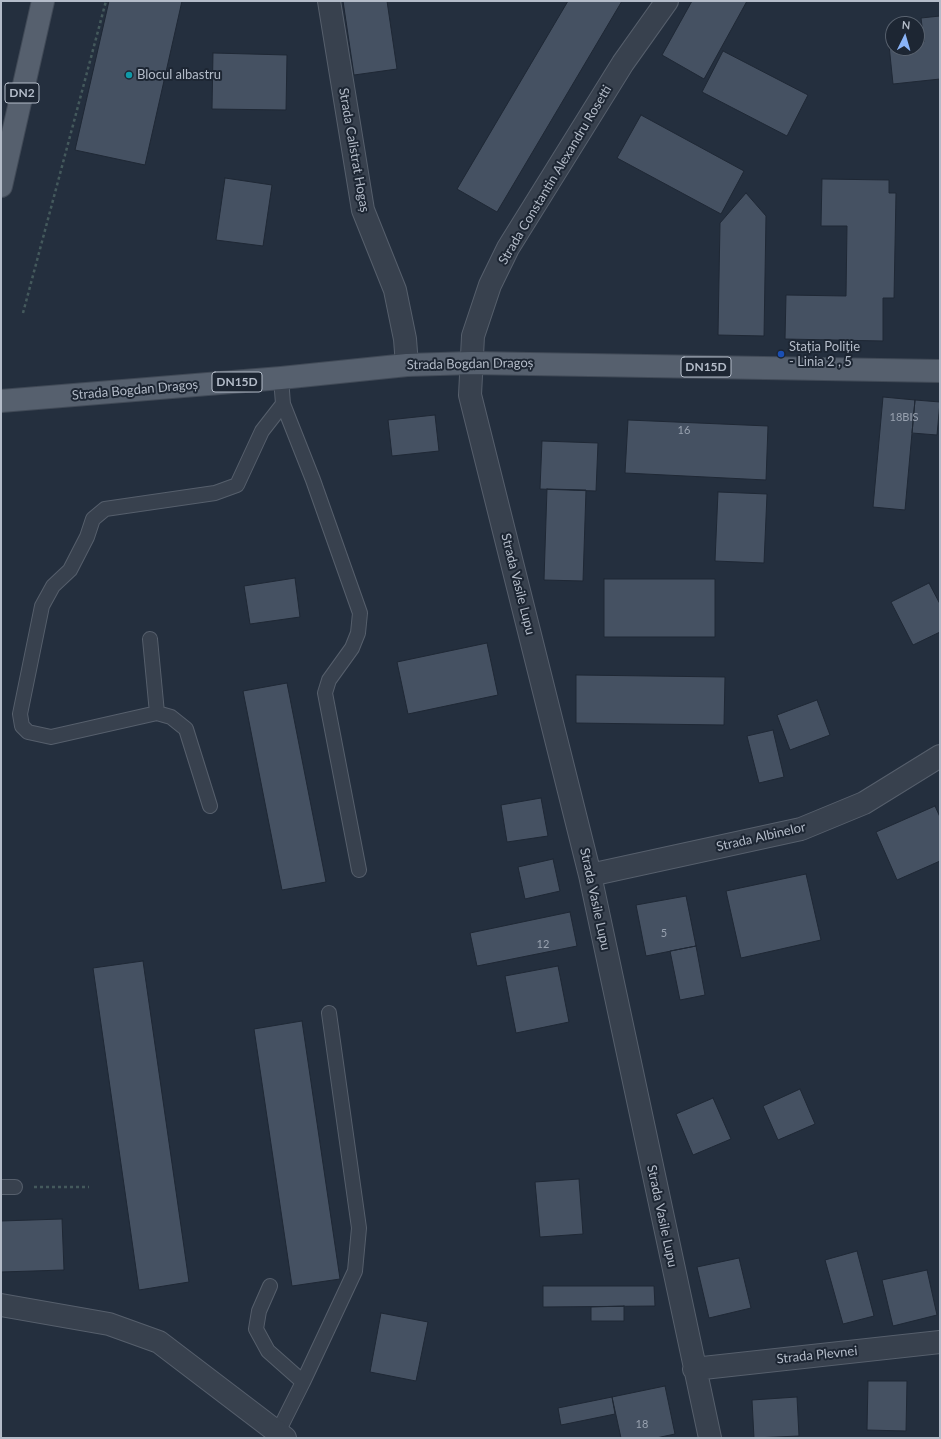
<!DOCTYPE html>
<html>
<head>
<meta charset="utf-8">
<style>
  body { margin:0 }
  #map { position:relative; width:941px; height:1439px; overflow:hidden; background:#242f3e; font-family:Lato,sans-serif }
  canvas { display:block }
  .frame { position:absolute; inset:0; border:2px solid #b4bcc9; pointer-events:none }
  .north { position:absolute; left:885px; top:16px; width:40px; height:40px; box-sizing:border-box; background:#1d2633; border:1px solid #59626f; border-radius:50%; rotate:5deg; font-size:11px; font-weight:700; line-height:16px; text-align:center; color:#b4bcc9 }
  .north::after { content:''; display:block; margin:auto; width:14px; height:18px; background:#8ab4f8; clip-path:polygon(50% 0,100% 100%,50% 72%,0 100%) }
</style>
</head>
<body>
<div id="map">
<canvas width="941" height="1439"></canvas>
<div class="frame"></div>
<div class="north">N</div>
</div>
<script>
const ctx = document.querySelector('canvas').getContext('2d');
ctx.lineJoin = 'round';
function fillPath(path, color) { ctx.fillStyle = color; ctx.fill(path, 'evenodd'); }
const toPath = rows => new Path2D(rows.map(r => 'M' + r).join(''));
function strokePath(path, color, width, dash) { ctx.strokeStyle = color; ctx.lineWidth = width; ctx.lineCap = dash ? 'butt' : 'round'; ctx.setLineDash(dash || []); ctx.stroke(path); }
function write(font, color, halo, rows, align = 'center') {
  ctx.font = font + ' Lato,sans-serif'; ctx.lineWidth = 4; ctx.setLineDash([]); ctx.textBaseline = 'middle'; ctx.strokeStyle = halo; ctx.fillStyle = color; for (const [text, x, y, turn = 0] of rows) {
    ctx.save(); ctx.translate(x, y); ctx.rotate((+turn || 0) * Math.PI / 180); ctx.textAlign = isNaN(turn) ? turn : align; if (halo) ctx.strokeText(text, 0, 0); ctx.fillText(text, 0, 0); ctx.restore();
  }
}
const building = toPath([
  [109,1,182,1,145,165,75,150,109,1],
  [343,1,387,1,397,69,354,75,343,1],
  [568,1,622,1,497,212,457,189,568,1],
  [692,1,747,1,704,79,662,55,692,1],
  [940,16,940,79,893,84,889,45,893,45,893,48,917,48,917,43,924,42,921,18,940,16],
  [723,51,808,95,787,136,702,92,723,51],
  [213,53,287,55,286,110,212,109,213,53],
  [641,115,744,171,721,214,617,158,641,115],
  [225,178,272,185,263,246,216,240,225,178],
  [822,179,889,180,889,193,896,193,894,298,883,298,883,341,785,339,786,295,846,296,847,226,821,226,822,179],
  [746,193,766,216,764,336,718,335,720,223,746,193],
  [883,397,915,400,905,510,873,507,883,397],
  [915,400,940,402,937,435,912,433,915,400],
  [435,415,439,451,392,456,388,420,435,415],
  [628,420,768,426,766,480,625,473,628,420],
  [542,441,598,443,596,491,540,489,542,441],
  [547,489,586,490,583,581,544,580,547,489],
  [718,492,767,494,764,563,715,561,718,492],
  [295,578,300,617,250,624,244,586,295,578],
  [604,579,715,579,715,637,604,637,604,579],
  [929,583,940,604,940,632,913,645,891,602,929,583],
  [487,643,498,695,408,714,397,662,487,643],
  [576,675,725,677,724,725,576,723,576,675],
  [287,683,326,882,282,890,243,691,287,683],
  [817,700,830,735,790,750,777,715,817,700],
  [773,730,784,777,759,783,747,736,773,730],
  [541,798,548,836,507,842,501,805,541,798],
  [935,806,940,817,940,861,897,880,876,832,935,806],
  [553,859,560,891,525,899,518,867,553,859],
  [806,874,821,940,741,958,726,891,806,874],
  [686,896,696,946,646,956,636,905,686,896],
  [570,912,577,946,477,966,470,933,570,912],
  [696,946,705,995,680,1000,670,951,696,946],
  [143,961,189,1282,139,1290,93,968,143,961],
  [558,966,569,1022,516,1033,505,976,558,966],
  [302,1021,340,1279,292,1286,254,1029,302,1021],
  [800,1089,815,1124,778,1140,763,1106,800,1089],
  [713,1098,731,1139,693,1155,676,1114,713,1098],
  [579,1179,583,1234,540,1237,535,1182,579,1179],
  [62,1219,64,1270,1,1272,1,1221,62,1219],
  [857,1251,874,1316,843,1324,825,1260,857,1251],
  [739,1258,751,1308,709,1318,697,1267,739,1258],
  [927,1270,937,1315,893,1326,882,1280,927,1270],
  [543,1286,654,1286,655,1306,543,1307,543,1286],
  [624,1306,624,1321,591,1321,591,1307,624,1306],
  [381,1313,428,1322,416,1381,370,1372,381,1313],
  [868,1381,907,1381,906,1431,867,1430,868,1381],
  [665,1386,675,1434,656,1438,621,1438,612,1397,665,1386],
  [612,1397,615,1414,561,1425,558,1408,612,1397],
  [797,1397,799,1436,754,1438,752,1400,797,1397]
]);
fillPath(building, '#455162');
strokePath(building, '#1f2835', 1);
const lane = toPath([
  [283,404,313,480,360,613,358,633,352,648,329,680,325,693,359,870],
  [150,639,157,713],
  [210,806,186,729,171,717,157,713,51,737,28,732,22,726,20,714,42,606,53,586,70,570,87,537,93,519,105,509,215,493,237,485,262,431,283,404,281,378],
  [1,1187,15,1187],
  [270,1286,259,1311,256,1329,268,1351,303,1382],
  [278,1432,303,1382,355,1271,359,1228,329,1013]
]);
const street = toPath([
  [329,1,363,210,395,290,405,339,407,365],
  [667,1,623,63,508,248,490,285,473,336,470,395,590,875,710,1438],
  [590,875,801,829,864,803,940,756],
  [1,1305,109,1324,159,1342,285,1438],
  [694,1369,940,1342]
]);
const primary = toPath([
  [1,186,43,1],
  [1,401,281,378,407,365,472,363,940,371]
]);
strokePath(lane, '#565f6c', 16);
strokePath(street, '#565f6c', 24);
strokePath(primary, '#414a57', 24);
strokePath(toPath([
  [23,313,106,1],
  [34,1187,89,1187]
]), '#44595c', 2.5, [3, 3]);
strokePath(lane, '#38414e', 14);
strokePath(street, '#38414e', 22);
strokePath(primary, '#56606e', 22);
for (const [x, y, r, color] of [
  [129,75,4,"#0f9aa8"],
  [781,354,4,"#1a4fb4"]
]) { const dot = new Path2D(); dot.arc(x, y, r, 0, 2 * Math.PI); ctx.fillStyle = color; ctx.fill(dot); strokePath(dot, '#1d2633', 1.5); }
write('11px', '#98a1af', null, [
  ["18BIS",904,417],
  ["16",684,430],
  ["5",664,933],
  ["12",543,944],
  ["18",642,1424]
]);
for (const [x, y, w] of [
  [22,93,34],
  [706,367,50],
  [237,382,50]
]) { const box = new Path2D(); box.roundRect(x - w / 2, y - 10, w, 20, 3); ctx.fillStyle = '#1d2633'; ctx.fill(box); strokePath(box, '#b4bcc9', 1); }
write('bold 12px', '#b4bcc9', null, [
  ["DN2",22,93],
  ["DN15D",706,367],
  ["DN15D",237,382]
]);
write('13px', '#b4bcc9', '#1d2633', [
  ["Blocul albastru",137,75],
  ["Stația Poliție",789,347],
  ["- Linia 2 , 5",789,362]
], 'left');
write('13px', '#b4bcc9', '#1d2633', [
  ["Strada Calistrat Hogaș",354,150,80],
  ["Strada Constantin Alexandru Rosetti",555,175,-59],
  ["Strada Bogdan Dragoș",470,364,-1],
  ["Strada Bogdan Dragoș",135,390,-5],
  ["Strada Vasile Lupu",518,584,76],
  ["Strada Albinelor",761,837,-13],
  ["Strada Vasile Lupu",595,899,78],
  ["Strada Vasile Lupu",662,1216,78],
  ["Strada Plevnei",817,1355,-6]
]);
</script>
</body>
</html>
